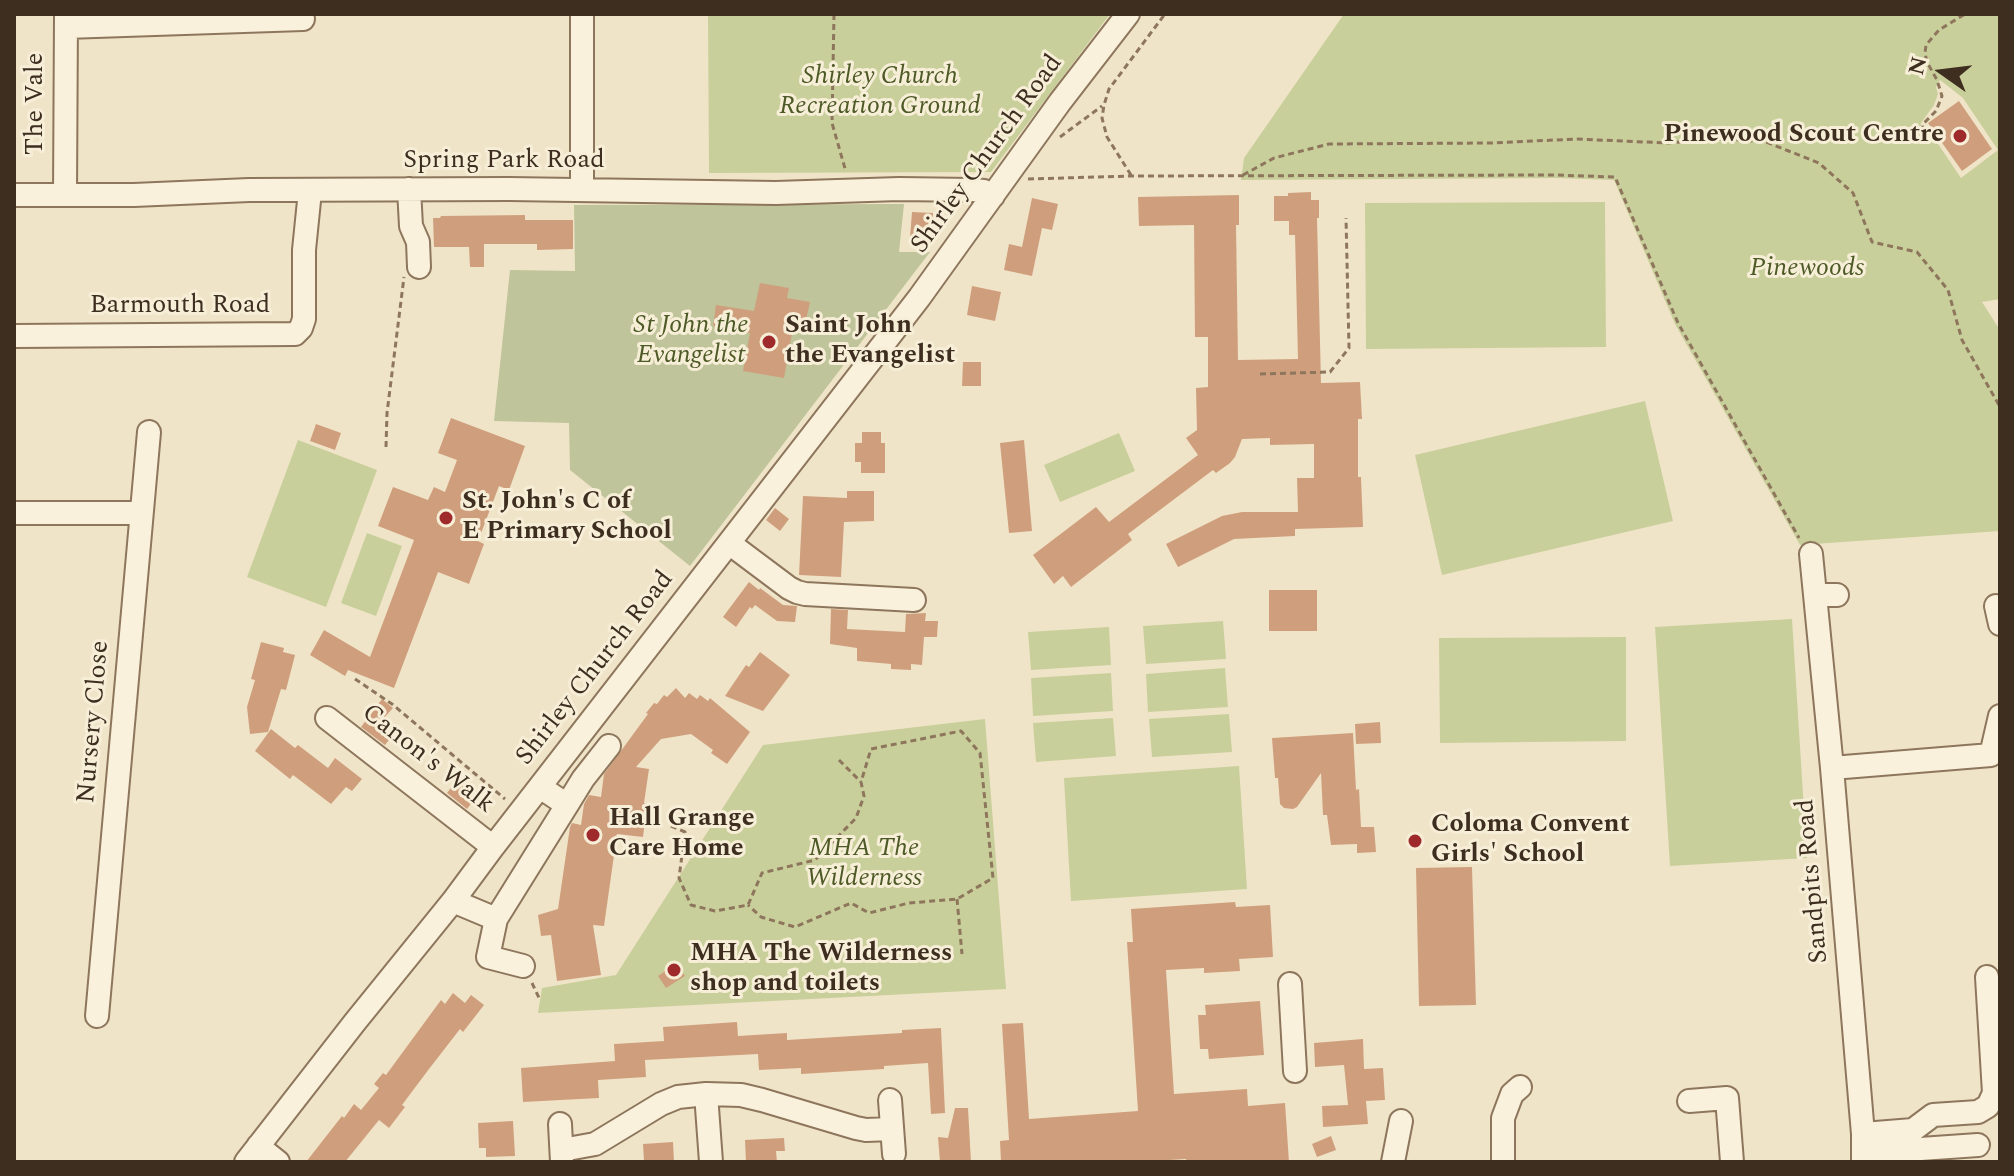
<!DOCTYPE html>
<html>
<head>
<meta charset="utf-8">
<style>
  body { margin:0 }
  #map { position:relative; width:2014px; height:1176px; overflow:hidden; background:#f0e4c8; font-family:Spectral,serif }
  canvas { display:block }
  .frame { position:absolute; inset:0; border:16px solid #3d2e20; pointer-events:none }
  .north { position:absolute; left:1902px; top:32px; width:80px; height:80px; -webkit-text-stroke:6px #f7eed8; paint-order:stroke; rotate:284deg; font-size:22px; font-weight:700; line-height:32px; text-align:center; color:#3d2e20 }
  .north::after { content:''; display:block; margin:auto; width:28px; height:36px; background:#3d2e20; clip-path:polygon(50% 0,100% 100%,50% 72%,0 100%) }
</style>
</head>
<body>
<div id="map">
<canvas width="2014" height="1176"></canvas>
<div class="frame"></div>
<div class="north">N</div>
</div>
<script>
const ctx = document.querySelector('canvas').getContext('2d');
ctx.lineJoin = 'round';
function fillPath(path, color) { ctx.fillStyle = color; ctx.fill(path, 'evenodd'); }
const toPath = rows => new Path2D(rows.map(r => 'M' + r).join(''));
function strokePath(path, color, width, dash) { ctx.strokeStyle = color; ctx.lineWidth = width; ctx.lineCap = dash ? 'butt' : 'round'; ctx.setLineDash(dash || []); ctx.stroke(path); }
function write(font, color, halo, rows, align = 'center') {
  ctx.font = font + ' Spectral,serif'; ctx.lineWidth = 6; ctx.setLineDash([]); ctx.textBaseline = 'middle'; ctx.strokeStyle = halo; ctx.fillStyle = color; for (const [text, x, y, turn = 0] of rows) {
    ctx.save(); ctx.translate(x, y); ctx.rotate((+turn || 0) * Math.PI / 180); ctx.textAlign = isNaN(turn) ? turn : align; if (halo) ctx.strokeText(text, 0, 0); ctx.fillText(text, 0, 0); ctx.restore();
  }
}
fillPath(toPath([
  [708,14,1110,14,991,172,709,173],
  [1344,14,2000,14,2000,299,1982,302,2000,330,2000,531,1800,545,1675,324,1614,180,1555,178,1241,180,1244,158],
  [1940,80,1963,98,1998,150,1961,178,1934,138,1924,144,1921,135,1921,123,1934,105,1938,94,1936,87],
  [1605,202,1606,347,1366,349,1365,203],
  [1645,401,1673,521,1442,575,1415,455],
  [1119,433,1135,471,1060,502,1044,465],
  [298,440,377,470,326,607,247,577],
  [367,533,402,546,376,616,341,603],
  [1792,619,1807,858,1670,866,1655,627],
  [1223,621,1226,659,1146,664,1143,626],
  [1109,627,1111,665,1031,670,1028,632],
  [1626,637,1626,741,1440,743,1439,638],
  [1225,668,1228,707,1148,712,1146,674],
  [1111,673,1113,711,1033,716,1031,678],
  [1229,714,1232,752,1152,757,1149,719],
  [1113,718,1116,756,1036,762,1033,723],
  [985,719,1006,989,538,1013,542,988,616,975,763,745],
  [1239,766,1247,889,1071,901,1064,778]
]), '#c9cf9b');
fillPath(toPath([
  [904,204,899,252,930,252,690,566,570,470,569,423,494,421,510,270,575,271,574,205]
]), '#bfc49a');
fillPath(toPath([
  [1959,101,1992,149,1962,171,1928,123],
  [1311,192,1311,200,1319,200,1319,218,1317,218,1321,383,1360,382,1362,419,1358,419,1358,477,1361,477,1363,527,1295,529,1295,536,1234,539,1178,567,1166,544,1222,516,1242,512,1298,512,1297,478,1314,478,1314,444,1270,445,1270,438,1242,439,1235,457,1230,463,1216,473,1213,470,1128,534,1132,540,1071,587,1063,576,1054,584,1033,555,1096,507,1109,522,1198,455,1186,438,1197,430,1196,388,1208,387,1208,337,1195,337,1194,225,1139,226,1138,197,1239,195,1239,225,1236,225,1238,360,1298,359,1295,235,1289,235,1289,221,1274,221,1274,196,1288,196,1288,193],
  [1032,198,1058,204,1052,230,1042,228,1032,276,1004,270,1009,244,1022,247],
  [912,212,933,213,931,239,910,238],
  [525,215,525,220,573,220,573,249,537,250,537,244,484,244,484,267,470,267,469,247,434,247,433,218,440,218,441,216],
  [760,283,789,288,787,298,810,302,806,320,795,317,784,378,743,371,750,333,713,326,716,305,754,311],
  [972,286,1001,292,995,321,967,315],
  [963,362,981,362,981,386,962,386],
  [451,418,525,446,509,490,499,486,478,541,484,544,469,584,438,572,394,688,348,670,345,676,310,655,324,630,370,657,414,540,378,526,393,487,428,500,434,487,445,492,457,460,438,453],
  [316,424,341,433,335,450,310,441],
  [862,432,881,432,881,443,885,443,885,473,861,473,861,462,855,462,855,443,862,443],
  [1024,440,1032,531,1009,533,1000,443],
  [847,491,874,491,874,521,844,522,841,577,799,575,803,496,847,498],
  [775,508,789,519,780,531,766,520],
  [749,582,759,590,760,588,783,605,797,606,795,622,777,621,755,605,752,609,750,607,736,627,723,617],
  [1269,590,1317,590,1317,631,1269,631],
  [831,609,848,610,847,629,905,632,906,614,926,613,925,621,938,621,937,637,924,637,922,665,911,664,911,670,891,669,891,664,857,661,857,648,830,644],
  [261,642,284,648,283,652,295,655,286,690,281,689,268,732,250,734,247,707,255,680,251,679],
  [760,652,790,675,763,711,725,696,746,665,749,667],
  [676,688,685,698,689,693,697,699,700,695,708,701,710,698,750,732,727,764,711,753,713,750,691,734,661,739,636,767,649,769,644,803,647,804,643,837,617,834,604,926,593,925,601,975,557,981,551,935,541,936,538,915,558,909,570,827,572,823,581,825,584,804,589,795,601,797,604,774,648,714,646,713,654,703,657,704,664,695,667,697],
  [382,699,393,708,383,719,397,730,385,745,361,727],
  [1380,722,1381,743,1356,744,1355,724],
  [271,729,295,748,298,745,328,768,335,758,362,779,352,791,346,787,331,804,293,775,290,779,255,751],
  [1353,733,1356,790,1359,789,1361,827,1374,827,1376,852,1357,853,1357,844,1331,845,1327,815,1323,815,1321,773,1297,807,1293,809,1284,808,1280,804,1278,778,1275,778,1272,738],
  [459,777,479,793,467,809,447,793],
  [1472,867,1476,1005,1419,1006,1416,868],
  [1235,902,1236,907,1270,905,1273,957,1239,959,1240,971,1204,973,1204,968,1166,970,1174,1094,1247,1089,1248,1106,1285,1103,1289,1162,1187,1162,1186,1159,1136,1162,1001,1162,1000,1141,1009,1140,1002,1024,1023,1023,1029,1119,1138,1111,1127,942,1133,942,1131,909],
  [677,963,685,976,666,988,658,976],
  [453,993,465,1003,471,995,484,1005,463,1032,460,1029,429,1069,402,1105,405,1107,389,1128,379,1120,345,1162,306,1162,342,1116,344,1118,354,1104,361,1110,379,1088,374,1084,383,1073,386,1075,441,1000,445,1004],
  [1260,1001,1264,1055,1209,1059,1208,1049,1200,1049,1198,1015,1206,1015,1205,1005],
  [737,1022,738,1036,787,1033,787,1040,902,1033,902,1030,941,1028,945,1113,931,1114,928,1063,884,1066,884,1069,801,1074,801,1068,759,1070,758,1054,645,1060,646,1077,598,1080,599,1098,523,1102,521,1068,615,1061,614,1044,664,1041,663,1027],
  [1363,1039,1364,1069,1383,1068,1385,1100,1366,1101,1368,1124,1323,1127,1322,1106,1348,1105,1344,1065,1315,1067,1314,1043],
  [955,1108,968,1108,971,1162,940,1162,938,1137,948,1138],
  [513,1121,515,1156,486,1157,486,1148,479,1148,478,1123],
  [1331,1136,1336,1150,1317,1157,1312,1144],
  [784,1138,785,1151,776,1151,777,1162,746,1162,745,1140],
  [673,1142,674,1162,644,1162,643,1144]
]), '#cf9f7d');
const minor = toPath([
  [582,14,582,190],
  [66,27,303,19],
  [409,189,411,226,418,242,419,267],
  [14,195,134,195,249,190,509,189,776,193,899,189,973,190,984,191,993,196],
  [65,195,66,15],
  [14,336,295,334,301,328,304,319,304,250,310,191],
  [14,513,141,513],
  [729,543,789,588,797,592,805,594,914,600],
  [1811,554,1832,768,1863,1134,1863,1162],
  [1815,595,1837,595],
  [1996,606,2000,624],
  [327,718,493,847],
  [1832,768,1991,755,2000,716],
  [567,805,583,779,609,746],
  [453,901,496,919,567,805,540,787],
  [496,919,488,957,523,966],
  [1290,984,1295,1071],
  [97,1016,149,432],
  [706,1094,711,1162],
  [890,1100,894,1154],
  [1689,1101,1727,1098,1732,1162],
  [560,1124,562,1162],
  [1863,1134,1913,1130,1933,1115,1978,1112,1988,1106,1994,1093,1987,977],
  [258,1146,278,1162],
  [562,1150,595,1144,661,1104,678,1097,706,1094,741,1095,762,1100,856,1128,866,1130,892,1129],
  [1863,1153,1978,1145],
  [246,1162,355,1022,453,901,493,847,919,298,1060,102,1128,14],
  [1393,1162,1401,1121],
  [1503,1162,1503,1118,1512,1094,1520,1087]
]);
strokePath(minor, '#8d765c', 26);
strokePath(toPath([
  [834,14,832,123,846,172],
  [1060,137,1102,106],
  [1925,141,1922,134,1923,124,1936,111,1942,96,1937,80,1927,62,1925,53,1926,45,1939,30,1965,14],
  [1131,175,1107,137,1102,118,1104,105,1109,89,1165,14],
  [1243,175,1274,158,1329,144,1492,143,1576,139,1667,143,1726,139,1766,142,1819,163,1853,193,1872,242,1917,252,1948,290,1962,340,2000,407],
  [1028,179,1131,176,1555,175,1615,177,1678,323,1799,538],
  [1260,374,1330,372,1349,348,1346,218],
  [386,447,387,413,404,277],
  [355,679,392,704,505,799],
  [839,760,861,782],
  [671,826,685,832,679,878,691,905,715,911,748,905,762,873,815,860,856,818,864,796,861,782,871,749,961,731,980,753,993,878,957,899,909,903,869,913,851,903,795,927,761,917,748,905],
  [957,899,962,954],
  [532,983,540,1000]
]), '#8d765c', 3, [6, 4]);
strokePath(minor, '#faf1dc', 22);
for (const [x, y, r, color] of [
  [1960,136,8,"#9e2a2b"],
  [769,342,8,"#9e2a2b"],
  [446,518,8,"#9e2a2b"],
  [593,835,8,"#9e2a2b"],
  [1415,841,8,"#9e2a2b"],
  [674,970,8,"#9e2a2b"]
]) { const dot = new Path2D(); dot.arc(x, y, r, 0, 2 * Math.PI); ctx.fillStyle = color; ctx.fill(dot); strokePath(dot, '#f7eed8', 3); }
write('italic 26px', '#4d5a26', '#f7eed8', [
  ["Shirley Church",880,78],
  ["Recreation Ground",880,108],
  ["Pinewoods",1807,270],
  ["St John the",691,327],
  ["Evangelist",691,357],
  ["MHA The",864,850],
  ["Wilderness",864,880]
]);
write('26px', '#3d2e20', '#f7eed8', [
  ["The Vale",37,104,-90],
  ["Shirley Church Road",988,155,-54],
  ["Spring Park Road",504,162],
  ["Barmouth Road",180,307],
  ["Shirley Church Road",596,669,-52],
  ["Nursery Close",95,722,-85],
  ["Canon's Walk",427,760,38],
  ["Sandpits Road",1814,881,-95]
]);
write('bold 26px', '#3d2e20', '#f7eed8', [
  ["Pinewood Scout Centre",1944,136,"right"],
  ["Saint John",785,327],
  ["the Evangelist",785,357],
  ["St. John's C of",462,503],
  ["E Primary School",462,533],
  ["Hall Grange",609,820],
  ["Care Home",609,850],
  ["Coloma Convent",1431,826],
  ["Girls' School",1431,856],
  ["MHA The Wilderness",690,955],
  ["shop and toilets",690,985]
], 'left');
</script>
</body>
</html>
